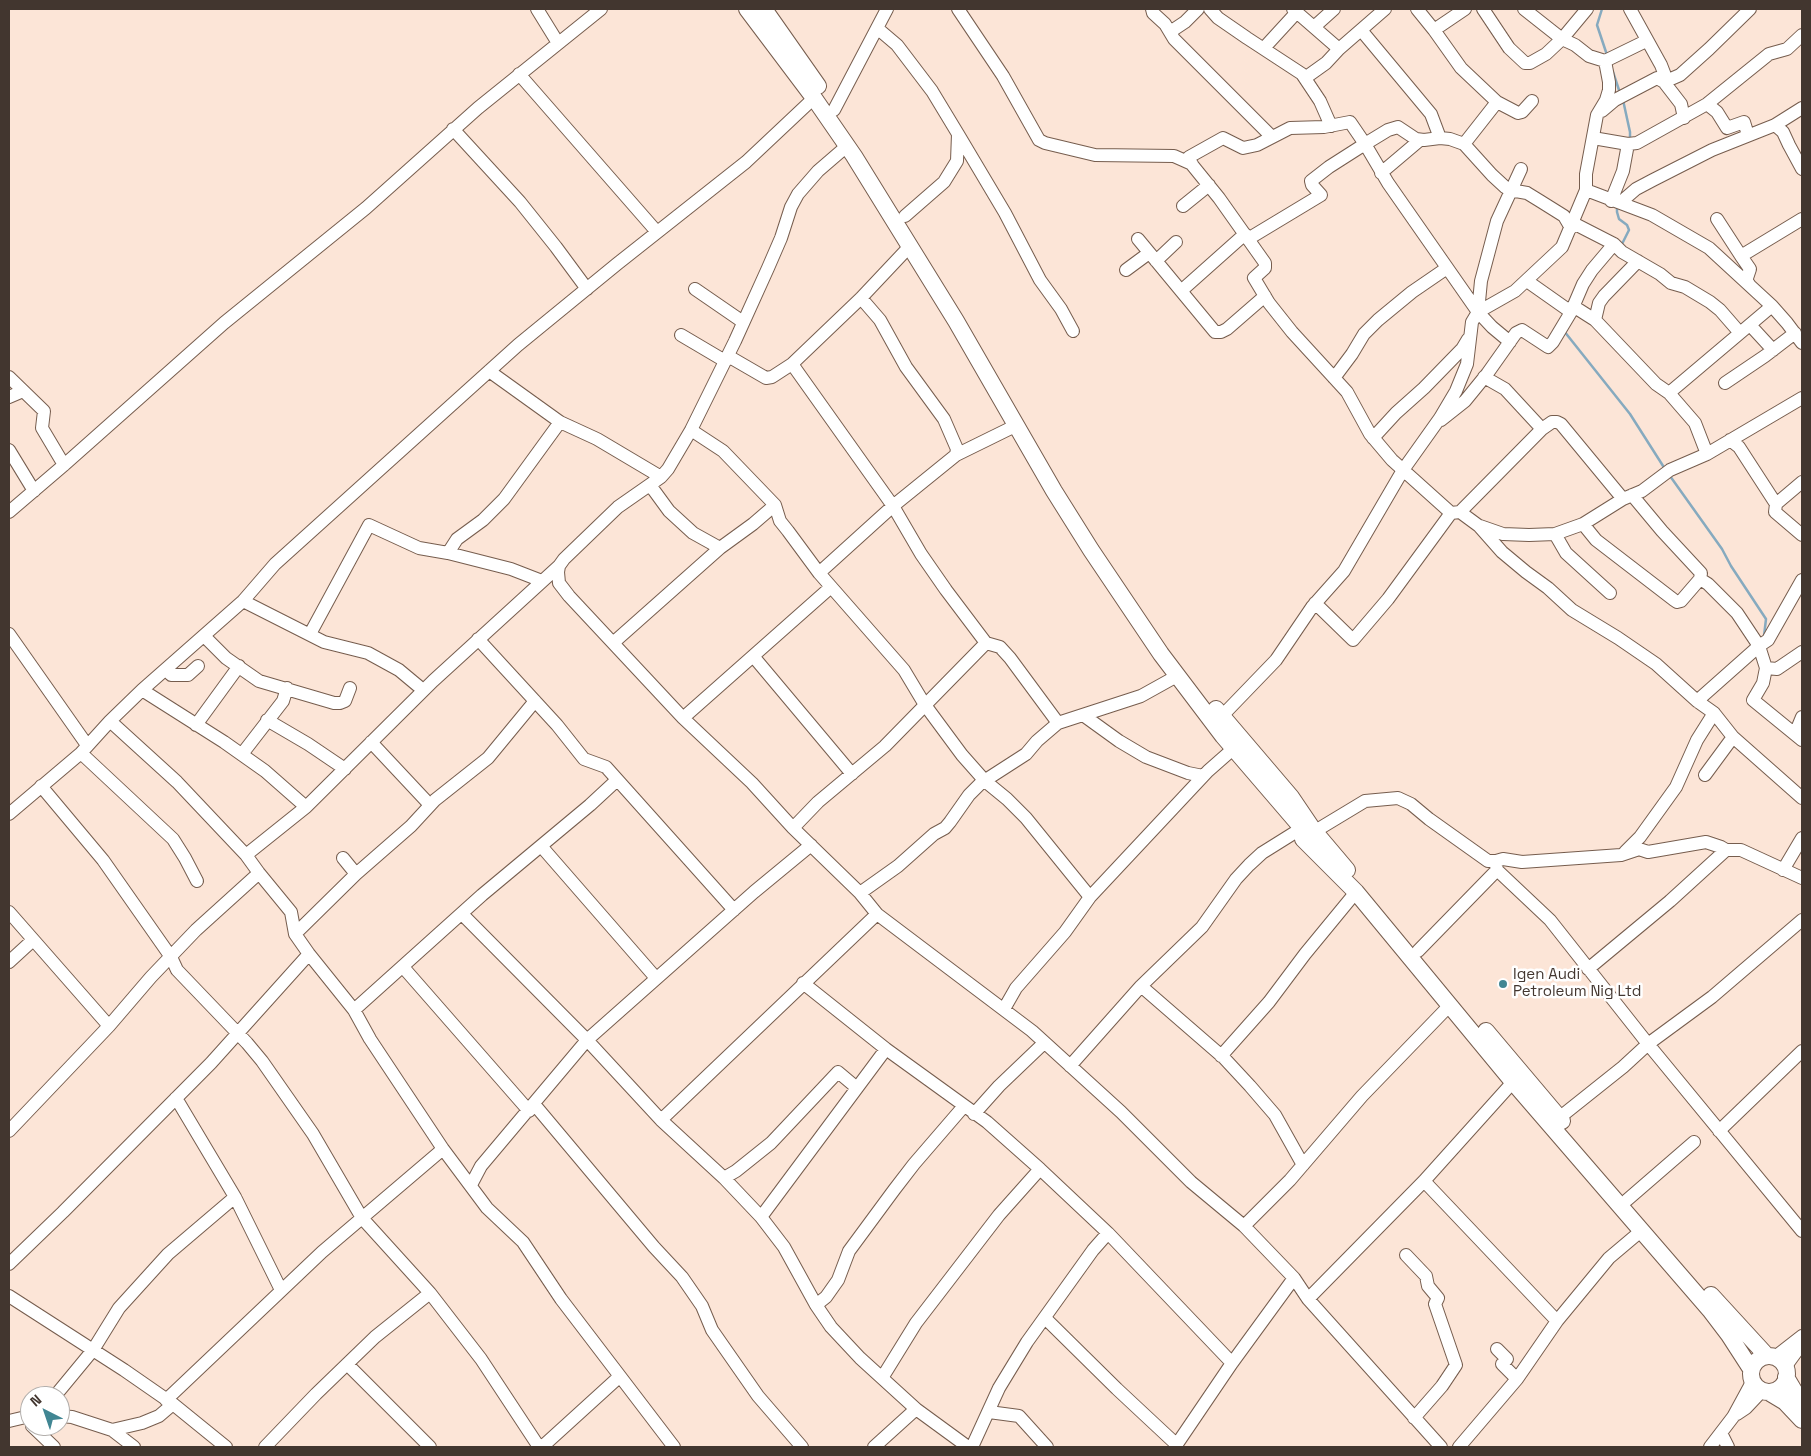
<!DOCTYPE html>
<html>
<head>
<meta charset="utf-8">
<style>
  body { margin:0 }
  #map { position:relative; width:1811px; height:1456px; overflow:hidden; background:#fce5d7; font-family:"Space Grotesk",sans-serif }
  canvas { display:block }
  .frame { position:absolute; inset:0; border:10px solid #42362f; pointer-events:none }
  .north { position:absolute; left:20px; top:1386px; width:50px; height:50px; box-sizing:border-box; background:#fff; border:1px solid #b3afac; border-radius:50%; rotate:319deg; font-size:14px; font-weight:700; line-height:20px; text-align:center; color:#42362f }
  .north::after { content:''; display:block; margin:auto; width:18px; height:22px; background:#418693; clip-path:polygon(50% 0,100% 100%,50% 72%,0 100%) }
</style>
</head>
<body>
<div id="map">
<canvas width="1811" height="1456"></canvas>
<div class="frame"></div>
<div class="north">N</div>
</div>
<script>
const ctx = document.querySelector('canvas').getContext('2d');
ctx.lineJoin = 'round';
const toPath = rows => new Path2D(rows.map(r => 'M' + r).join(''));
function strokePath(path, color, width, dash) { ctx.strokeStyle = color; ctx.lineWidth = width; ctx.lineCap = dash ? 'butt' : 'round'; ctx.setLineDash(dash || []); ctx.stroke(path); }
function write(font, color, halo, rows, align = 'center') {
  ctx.font = font + ' "Space Grotesk",sans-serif'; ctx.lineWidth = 5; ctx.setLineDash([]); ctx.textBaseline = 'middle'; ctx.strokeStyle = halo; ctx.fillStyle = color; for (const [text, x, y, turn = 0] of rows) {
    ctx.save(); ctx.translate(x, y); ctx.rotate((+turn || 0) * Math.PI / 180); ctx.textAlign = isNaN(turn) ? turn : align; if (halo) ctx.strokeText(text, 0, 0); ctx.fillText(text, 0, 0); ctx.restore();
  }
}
strokePath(toPath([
  [1602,9,1597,25,1607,55],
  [1613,72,1620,93],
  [1623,100,1630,132,1630,139],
  [1617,206,1617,212,1619,219,1627,225,1629,230,1621,246],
  [1564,331,1630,414,1665,469],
  [1670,476,1722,549,1731,566,1766,619,1764,636]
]), '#86aabf', 2.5);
const minor = toPath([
  [537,9,558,43],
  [958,9,1003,76,1039,140,1045,143,1095,155,1174,156,1192,164],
  [1152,9,1153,13,1165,24,1174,39,1272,137],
  [1210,9,1218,18,1247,38,1302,74,1320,101,1331,126],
  [1293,9,1339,49],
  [1417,9,1434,30,1461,68,1497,102,1518,113,1522,112,1532,101],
  [1483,9,1509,48,1525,63,1530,63,1546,54,1562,39,1587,9],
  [1524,9,1562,39,1575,45,1589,56,1605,61,1646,41],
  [1630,9,1661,65,1666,78,1664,82,1681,104,1684,118],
  [1314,27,1334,9],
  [877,28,897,45,932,91,958,134,957,161,944,182,905,216],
  [1361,30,1431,114,1440,138],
  [1434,30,1465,9],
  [1170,32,1185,22,1198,9],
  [1264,48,1297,12],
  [519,74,657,232],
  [1305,78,1326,63,1339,49,1385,9],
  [1707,104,1717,112,1727,128,1744,122,1748,135],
  [834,110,887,9],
  [1602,111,1615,100,1657,78,1664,82,1680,75,1709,49,1750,9],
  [1775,125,1783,132,1789,145,1802,169],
  [453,129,520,202,556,247,587,289],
  [958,134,1005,213,1040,280,1061,309,1073,331],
  [1593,138,1628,144],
  [1464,144,1497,102],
  [1628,144,1637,143,1707,104,1769,54,1787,49,1802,35],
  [847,146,818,171,798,194,791,207,781,238,768,268,735,341,691,430,668,469,661,477,618,507,564,559,559,566,558,572,559,583,569,596,683,718,752,783,793,828,860,893,877,914,1032,1031,1121,1112,1191,1182,1244,1226,1294,1278,1308,1299,1441,1447],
  [1381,173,1420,140],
  [1586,190,1652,215,1709,248,1772,306,1787,323,1802,343],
  [1611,201,1623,171,1628,144],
  [1621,202,1636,189,1653,180,1712,150,1775,125,1802,108],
  [1183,206,1209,185],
  [1717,219,1741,256],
  [1573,223,1614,244,1622,252,1660,274,1671,283,1685,287,1710,302,1720,310,1740,333],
  [1138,239,1215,332,1221,332,1227,329,1265,296],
  [1248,239,1219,198,1189,161,1189,157,1223,138,1243,148,1257,145,1290,128,1324,127,1350,122,1365,144,1388,130,1398,127,1416,139,1424,140,1440,138,1450,139,1464,144,1492,175,1505,187,1510,190,1527,193,1540,201,1564,216,1571,228],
  [1156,261,1176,242],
  [1126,270,1149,253],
  [1527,281,1571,312],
  [1749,284,1746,281,1750,269,1741,256,1802,219],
  [695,289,743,322],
  [1181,291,1245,234],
  [1573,306,1595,320,1656,384,1669,393,1695,423,1707,454],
  [1478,312,1515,291,1562,247,1586,190,1586,174,1597,115,1606,100,1609,90,1609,82,1605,61],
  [1595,320,1599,303,1604,296,1638,261],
  [1750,325,1773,350],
  [681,335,725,361],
  [1510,342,1492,327,1478,312,1388,183,1365,144,1329,167,1311,181,1312,185,1321,195,1248,239,1265,263,1265,268,1254,278,1269,303,1292,332,1347,392,1370,434,1392,460,1451,513,1460,512,1479,526,1502,552,1526,572,1548,588,1572,610,1618,638,1656,664,1697,701,1714,713,1733,737,1802,798],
  [728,356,766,378,772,377,792,364,861,298,910,246],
  [792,364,893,506,921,554,946,590,986,643,1000,647,1010,658,1058,723],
  [489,371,560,422,597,439,661,477],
  [9,377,44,411,42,428,64,465],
  [1334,378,1352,354,1364,334,1378,320,1412,292,1447,268],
  [1725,383,1765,356,1795,333],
  [1669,393,1772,306],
  [9,397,23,391],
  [1441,420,1465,401,1487,374,1516,333,1522,330,1548,347,1553,342,1571,312,1583,284,1592,270,1614,244],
  [1542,429,1552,422,1557,422,1561,424,1623,499],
  [691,430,723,451,775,505],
  [1373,438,1396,413,1424,388,1462,349,1468,339],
  [1730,440,1739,447,1776,504,1775,512,1802,535],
  [9,450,34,491],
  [956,455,1017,425],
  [650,485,669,511,693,533,720,548,753,524,775,505,780,521,788,531,819,573,904,670,925,705,962,755,985,781,1007,799,1026,818,1090,897],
  [1776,504,1802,482],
  [9,512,64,465,224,323,366,208,478,108,601,9],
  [1460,512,1542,429,1505,389,1484,377],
  [1583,524,1596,540,1674,600,1677,602,1681,601,1700,579,1701,573,1662,531,1632,495],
  [1480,526,1503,534,1529,535,1555,534,1583,524,1623,499,1642,491,1670,470,1707,454,1802,398],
  [1555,534,1566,553,1610,593],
  [448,553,457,539,483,520,504,499,560,422],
  [819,573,893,506,956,455,957,449,944,419,906,367,880,320,861,298],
  [1700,579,1708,584,1737,613,1759,646,1766,668,1763,683,1753,700,1802,740],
  [243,601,324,642,368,653,399,670,423,690],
  [1315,603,1353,640,1388,599,1451,513],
  [9,634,87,745],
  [310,634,369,525,419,548,448,553,511,569,542,581],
  [204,636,226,658,259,681,334,703,340,703,345,701,350,688],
  [478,639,557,725,584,759,606,767,734,910],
  [613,643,720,548],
  [753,656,852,774],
  [1766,668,1777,669,1802,652],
  [166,669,171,675,188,675,198,666],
  [142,690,224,742,265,771,306,807],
  [1697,701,1759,646,1768,640,1802,580],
  [1083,715,1119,741,1146,757,1188,773,1203,776],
  [1222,716,1276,660,1312,607,1344,571,1403,470,1440,418,1456,391,1467,364,1472,322,1478,312,1481,281,1497,221,1521,169],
  [683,718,831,587],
  [267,720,308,744,345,769],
  [110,721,177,782,246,855,259,873,291,912,295,934,309,954,354,1010,370,1039,443,1149,487,1208,523,1242,561,1299,674,1447],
  [196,725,239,666],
  [1795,734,1802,717],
  [371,742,430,805],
  [81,753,173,839,185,858,197,881],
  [242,754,283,701,287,688],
  [1705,775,1733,737],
  [41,786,103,860,171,957,177,970,247,1043,262,1061,313,1134,362,1218,430,1293,481,1359,539,1447],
  [9,814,81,753,110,721,142,690,243,601,275,564,518,345,617,264,746,162,814,98],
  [793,828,818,802,885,746,986,643],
  [1307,836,1365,801,1398,798,1411,804,1429,819,1488,861,1496,861,1503,859,1522,862,1621,855,1639,849,1648,852,1706,842,1721,847,1726,850,1741,850,1802,878],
  [541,846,656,978],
  [1625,852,1640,837,1676,787,1697,740,1714,713],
  [246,855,306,807,433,681,559,566],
  [343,858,356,874],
  [1497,870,1550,920,1648,1044,1802,1231],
  [1783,870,1802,838],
  [860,893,898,866,934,834,945,828,950,822,969,795,981,783,1026,754,1037,741,1058,723,1141,696,1177,676],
  [9,912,109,1026],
  [462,914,587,1040,661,1120,724,1178,761,1217,784,1247,816,1305,831,1327,860,1358,916,1409,968,1447],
  [295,934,356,874,411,826,435,800,488,758,535,701],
  [1418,951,1497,870,1496,865],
  [9,962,33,940],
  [403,967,529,1111],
  [1588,969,1670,901,1726,850],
  [803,983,886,1049,987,1122,1040,1169,1108,1233,1232,1363],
  [1141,986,1224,1058,1250,1086,1275,1115,1303,1165],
  [1004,1009,1016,988,1065,932,1090,897,1208,771,1233,749],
  [354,1010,482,895,590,805,617,780],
  [1221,1056,1269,1002,1305,954,1356,892],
  [1070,1066,1141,986,1202,927,1236,879,1249,865,1262,853,1302,828],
  [176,1098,235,1197,281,1290],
  [534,1104,654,1247,682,1277,702,1306,712,1330,758,1396,802,1447],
  [974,1114,999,1086,1044,1043],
  [1559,1118,1623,1067,1648,1044,1712,997,1802,920],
  [661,1120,877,914],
  [9,1131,109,1026,151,977,196,930,259,873],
  [1719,1131,1802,1051],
  [724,1178,736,1171,771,1143,838,1072,857,1088],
  [1424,1181,1557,1321],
  [471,1185,481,1166,587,1040,754,892,811,845],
  [1627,1200,1694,1142],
  [761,1217,886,1049],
  [1244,1226,1290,1180,1362,1096,1450,1005],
  [1406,1255,1426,1276,1428,1286,1438,1298,1435,1304,1456,1365,1442,1386,1414,1418],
  [9,1264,63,1212,211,1063,309,954],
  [9,1296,124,1370,173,1404,226,1447],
  [1308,1299,1424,1181,1513,1082],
  [816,1305,826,1297,838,1280,849,1251,894,1190,914,1164,964,1106],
  [1045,1318,1117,1389,1177,1445],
  [1497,1349,1507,1359,1502,1364,1517,1379],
  [1775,1357,1802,1336],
  [347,1364,430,1447],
  [1786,1366,1802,1344],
  [882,1378,916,1323,999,1215,1040,1169],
  [55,1396,93,1350,119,1308,168,1254,235,1197],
  [166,1400,322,1252,443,1149],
  [989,1412,1019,1416,1047,1447],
  [1737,1414,1746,1408,1762,1391],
  [60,1416,72,1417,112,1430,142,1423,159,1416,173,1404],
  [9,1421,30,1416],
  [32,1426,54,1447],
  [112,1430,134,1447],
  [1721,1433,1728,1447],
  [265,1447,316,1394,375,1337,430,1293],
  [542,1447,619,1377],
  [874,1447,916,1409],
  [972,1447,999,1388,1027,1342,1093,1250,1108,1233],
  [1175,1447,1232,1363,1294,1278],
  [1459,1447,1517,1379,1557,1321,1609,1258,1641,1231],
  [1710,1447,1733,1417,1752,1382]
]);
const major = toPath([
  [747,9,814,98,854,156,956,321,1054,491,1091,550,1161,654,1223,736,1302,828,1303,839,1356,892,1513,1082,1710,1310,1729,1335,1751,1369],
  [764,9,818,86],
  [1216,709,1291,797,1314,831,1347,870],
  [1486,1031,1562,1121],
  [1711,1295,1767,1356],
  '1751 1374a18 18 0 1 1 36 0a18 18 0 1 1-36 0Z',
  [1786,1377,1802,1404],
  [1770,1393,1785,1402,1802,1420]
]);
strokePath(minor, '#765d4e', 14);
strokePath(major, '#765d4e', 18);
strokePath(minor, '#fff', 12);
strokePath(major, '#fff', 16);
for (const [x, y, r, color] of [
  [1503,984,5,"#418693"]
]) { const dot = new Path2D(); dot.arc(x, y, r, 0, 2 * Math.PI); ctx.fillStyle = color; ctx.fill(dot); strokePath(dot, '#fff', 2); }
write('15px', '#42362f', '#fff', [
  ["Igen Audi",1513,975],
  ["Petroleum Nig Ltd",1513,992]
], 'left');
</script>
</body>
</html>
